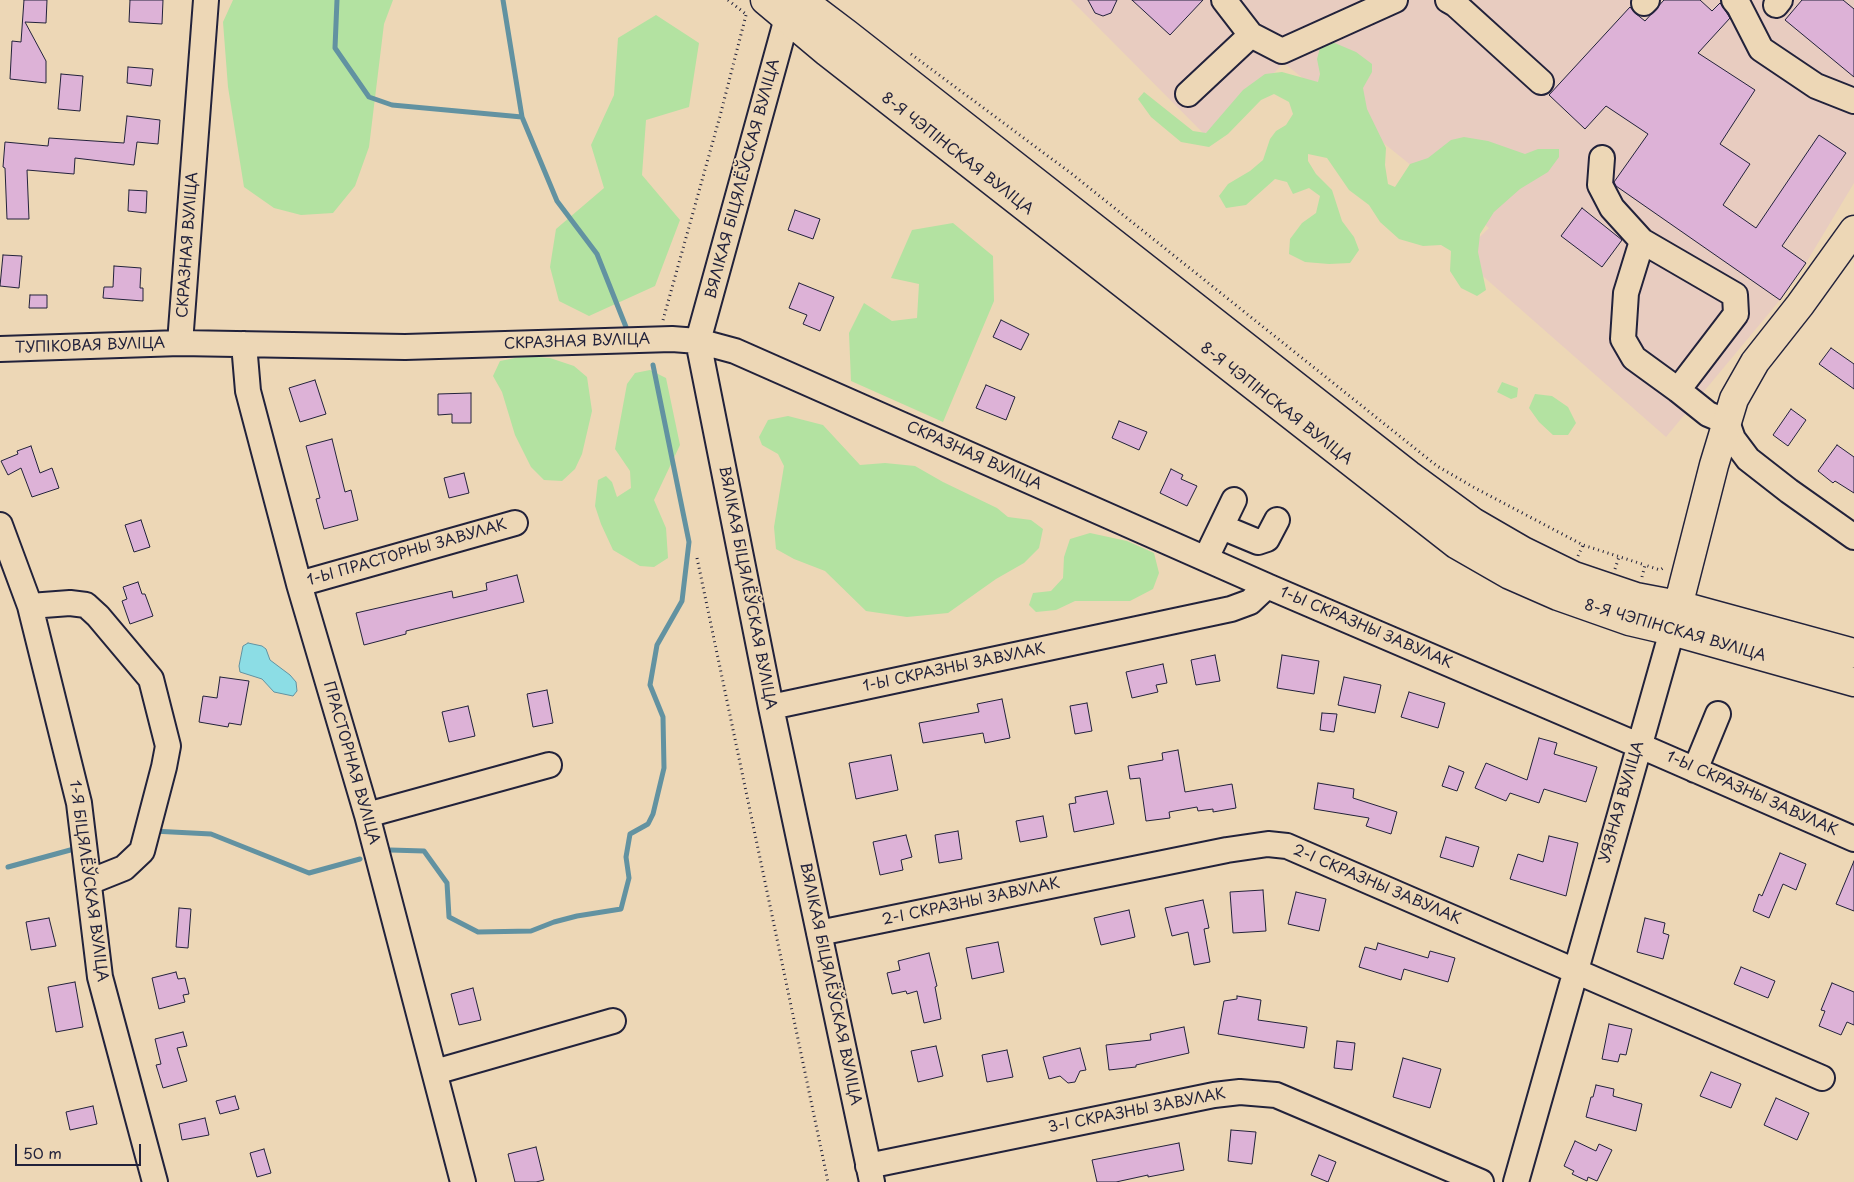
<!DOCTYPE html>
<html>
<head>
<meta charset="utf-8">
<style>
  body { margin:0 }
  #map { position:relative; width:1854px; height:1182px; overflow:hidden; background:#edd7b6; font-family:"Playpen Sans",sans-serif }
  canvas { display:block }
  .scale { position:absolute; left:15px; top:1144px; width:126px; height:22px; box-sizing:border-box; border:2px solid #22223b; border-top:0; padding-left:6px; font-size:15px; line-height:18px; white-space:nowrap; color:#22223b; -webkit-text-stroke:4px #edd7b6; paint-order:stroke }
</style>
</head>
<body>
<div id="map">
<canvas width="1854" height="1182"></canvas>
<div class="scale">50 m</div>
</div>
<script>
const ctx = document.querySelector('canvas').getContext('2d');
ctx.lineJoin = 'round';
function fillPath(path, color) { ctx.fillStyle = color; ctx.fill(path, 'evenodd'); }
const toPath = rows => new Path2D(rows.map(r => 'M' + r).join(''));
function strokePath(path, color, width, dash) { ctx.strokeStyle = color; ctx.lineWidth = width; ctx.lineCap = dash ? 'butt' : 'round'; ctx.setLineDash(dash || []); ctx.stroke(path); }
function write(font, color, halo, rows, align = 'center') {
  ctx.font = font + ' "Playpen Sans",sans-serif'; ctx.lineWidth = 4; ctx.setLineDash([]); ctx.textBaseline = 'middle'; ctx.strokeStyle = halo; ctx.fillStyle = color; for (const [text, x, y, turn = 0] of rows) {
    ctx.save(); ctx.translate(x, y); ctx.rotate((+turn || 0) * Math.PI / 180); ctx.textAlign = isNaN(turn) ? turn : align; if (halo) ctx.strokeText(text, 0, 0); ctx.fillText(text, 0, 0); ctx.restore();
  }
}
fillPath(toPath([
  [1071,0,1854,0,1854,183,1806,263,1780,300,1666,437,1460,256,1489,228,1284,63,1208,138]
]), '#e8ccc0');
fillPath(toPath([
  [233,0,393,0,384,24,369,147,355,186,333,213,301,215,274,208,244,187,228,87,223,22],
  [656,15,699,43,689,107,646,120,642,175,680,220,655,286,589,316,559,301,550,267,556,229,604,188,591,145,614,95,618,38],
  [1330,41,1356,52,1372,64,1372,72,1363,88,1367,109,1386,148,1385,165,1388,184,1395,187,1410,164,1428,158,1451,140,1464,137,1488,141,1525,154,1538,149,1559,149,1559,157,1548,172,1520,189,1494,212,1480,234,1478,252,1486,290,1477,296,1461,288,1450,271,1451,251,1441,245,1423,246,1399,239,1380,222,1369,205,1349,190,1327,158,1308,154,1308,161,1316,174,1332,190,1342,221,1354,237,1359,250,1350,263,1329,264,1305,262,1289,254,1290,239,1302,223,1316,213,1320,196,1309,188,1293,194,1287,182,1275,179,1246,205,1226,208,1219,196,1228,184,1250,171,1263,160,1270,139,1276,131,1286,125,1293,114,1289,102,1274,94,1261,100,1228,134,1209,147,1181,142,1151,117,1138,99,1144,92,1193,131,1206,133,1243,90,1265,74,1282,72,1318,82,1320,74,1317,59,1321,44],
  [953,223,993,256,994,301,943,422,851,381,849,333,864,303,892,321,917,318,919,284,891,278,912,230],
  [525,356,550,358,574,366,587,377,592,411,582,454,575,469,562,481,544,480,531,467,515,435,502,392,493,376,500,361],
  [650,370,666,378,680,445,654,500,666,528,668,558,654,567,640,566,613,550,601,524,595,506,598,480,606,476,612,482,617,497,631,488,630,471,615,449,627,384,635,373],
  [1502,382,1518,388,1517,397,1511,399,1497,392],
  [1535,394,1552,396,1568,407,1576,423,1568,435,1553,435,1539,422,1529,408],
  [788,416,823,425,860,465,885,463,915,466,943,482,997,508,1008,517,1031,520,1043,529,1039,548,1024,563,996,579,948,613,907,617,866,611,825,571,794,559,776,549,774,527,784,466,778,454,762,445,759,437,768,420],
  [1090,533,1127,541,1154,553,1159,573,1153,589,1130,601,1075,601,1056,610,1036,612,1029,605,1033,593,1051,591,1063,578,1064,557,1070,539]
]), '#b3e2a1');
const water = toPath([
  [248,643,262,646,266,649,270,660,290,675,296,682,297,691,293,696,274,692,262,679,240,672,239,666,243,646,248,643]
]);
fillPath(water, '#8cdde5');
strokePath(water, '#6292a1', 1);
strokePath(toPath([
  [337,0,335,48,369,97,392,105,522,117],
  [503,0,522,117,557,201,597,254,626,327],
  [153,831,211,834,309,873,360,859],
  [390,850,424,851,447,883,449,917,478,932,531,931,554,922,577,916,621,909,629,878,626,857,630,834,648,824,653,814,664,768,663,717,650,685,657,645,682,601,689,542,653,365],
  [8,867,74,849]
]), '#6292a1', 5);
const building = toPath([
  [24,0,47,0,46,23,25,22,46,61,46,83,10,79,12,41,21,42,24,0],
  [130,0,163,0,162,24,129,22,130,0],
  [1088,0,1117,0,1111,13,1103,16,1095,13,1088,0],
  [1132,0,1203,0,1170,35,1132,0],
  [1664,0,1700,0,1712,11,1720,3,1721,4,1730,18,1698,53,1755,90,1720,144,1750,164,1723,205,1756,228,1819,135,1846,153,1782,246,1806,263,1780,300,1616,186,1614,182,1648,134,1606,106,1585,129,1549,95,1630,7,1635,13,1645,21,1664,0],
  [1802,0,1843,0,1854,9,1854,77,1785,20,1802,0],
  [128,67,153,69,151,86,127,83,128,67],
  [61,74,83,76,80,111,58,109,61,74],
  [127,116,160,120,158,144,137,142,134,165,75,158,74,174,27,170,29,219,7,219,5,168,3,167,5,142,48,146,49,138,124,143,127,116],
  [129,190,147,191,146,213,128,211,129,190],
  [1582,208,1622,240,1602,267,1561,236,1582,208],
  [795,210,820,219,813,239,788,230,795,210],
  [3,255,22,256,19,288,0,286,3,255],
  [114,266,141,268,140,288,143,288,143,301,103,298,104,287,113,287,114,266],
  [799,283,834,297,820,331,803,324,807,315,789,308,799,283],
  [30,295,47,295,47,308,29,308,30,295],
  [1001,320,1029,334,1021,350,993,337,1001,320],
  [1831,348,1854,364,1854,389,1819,364,1831,348],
  [315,380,326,414,300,422,289,388,315,380],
  [986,385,1015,397,1006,420,976,408,986,385],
  [471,393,471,423,452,423,452,414,438,415,438,394,471,393],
  [1791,409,1806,420,1788,446,1773,435,1791,409],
  [1119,421,1147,432,1139,450,1112,438,1119,421],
  [332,439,345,492,351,490,358,520,324,529,316,499,320,498,306,446,332,439],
  [1837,445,1854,457,1854,493,1835,481,1833,483,1818,471,1837,445],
  [31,446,40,473,52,468,59,488,32,497,21,468,8,475,1,461,18,454,17,451,31,446],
  [1171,469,1183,475,1181,479,1197,486,1187,506,1160,493,1171,469],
  [464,473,469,493,449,498,444,478,464,473],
  [141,520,150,547,134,552,125,525,141,520],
  [517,575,524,602,406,631,406,634,364,645,356,613,452,591,453,598,487,590,486,583,517,575],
  [138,582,142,594,145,594,153,616,130,624,122,601,127,599,123,587,138,582],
  [1215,655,1220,681,1196,685,1191,660,1215,655],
  [1282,655,1319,661,1314,694,1277,688,1282,655],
  [1163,664,1167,683,1156,685,1158,692,1132,698,1126,672,1163,664],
  [220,677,249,681,241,725,229,723,228,727,199,722,203,696,217,698,220,677],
  [1344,677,1381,685,1375,713,1338,705,1344,677],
  [547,690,553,723,533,727,527,694,547,690],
  [1409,692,1445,703,1438,728,1401,717,1409,692],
  [1002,699,1010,738,985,743,983,733,923,743,919,723,979,712,977,704,1002,699],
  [1087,703,1092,731,1075,734,1070,706,1087,703],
  [468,706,475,736,449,742,442,712,468,706],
  [1322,713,1337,714,1334,732,1320,730,1322,713],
  [1539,738,1557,743,1554,754,1597,767,1586,802,1544,789,1539,803,1510,793,1506,801,1475,788,1486,763,1527,780,1539,738],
  [1178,750,1185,792,1232,784,1236,808,1213,812,1213,809,1198,811,1197,807,1169,812,1170,818,1146,821,1140,778,1130,779,1128,766,1163,760,1162,753,1178,750],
  [891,755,898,790,856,799,849,763,891,755],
  [1449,766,1464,772,1457,791,1442,786,1449,766],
  [1318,783,1354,789,1353,798,1397,812,1391,834,1366,826,1369,818,1314,809,1318,783],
  [1107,791,1114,824,1074,832,1069,804,1076,803,1075,797,1107,791],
  [1043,816,1047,837,1020,842,1016,821,1043,816],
  [958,831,962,859,939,863,935,835,958,831],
  [906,835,912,857,901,860,903,870,880,875,873,842,906,835],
  [1549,836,1578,843,1566,896,1510,879,1518,854,1543,862,1549,836],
  [1446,837,1479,847,1473,867,1440,857,1446,837],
  [1780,853,1806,864,1796,890,1783,884,1769,918,1753,911,1759,894,1762,896,1780,853],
  [1854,861,1854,911,1836,904,1854,861],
  [1263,890,1266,931,1233,933,1230,892,1263,890],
  [1296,892,1326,899,1319,931,1288,924,1296,892],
  [1203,900,1209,928,1204,929,1210,962,1194,965,1188,932,1172,936,1165,908,1203,900],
  [179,908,191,909,188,948,176,947,179,908],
  [1129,910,1135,937,1101,945,1094,918,1129,910],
  [49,918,56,946,31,950,26,922,49,918],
  [1645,918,1665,923,1663,933,1669,935,1663,959,1637,952,1645,918],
  [998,942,1004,972,972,979,966,948,998,942],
  [1378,943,1428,958,1430,951,1455,958,1448,982,1404,969,1401,980,1359,967,1365,947,1376,950,1378,943],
  [929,953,937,986,935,987,941,1019,924,1023,917,991,907,994,906,991,892,994,887,973,900,970,898,961,929,953],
  [1741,967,1775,981,1768,998,1734,984,1741,967],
  [176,972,178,979,185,978,189,994,183,995,185,1002,159,1009,152,978,176,972],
  [75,982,83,1027,56,1032,48,987,75,982],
  [1832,983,1854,992,1854,1025,1847,1022,1841,1035,1819,1026,1825,1011,1821,1010,1832,983],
  [473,988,481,1020,459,1025,451,994,473,988],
  [1237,996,1261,1000,1258,1020,1307,1027,1304,1048,1218,1034,1224,1001,1237,999,1237,996],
  [1609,1024,1632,1029,1626,1055,1620,1054,1618,1062,1602,1059,1609,1024],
  [1184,1027,1189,1053,1136,1065,1136,1067,1109,1070,1106,1045,1151,1040,1150,1034,1184,1027],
  [183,1032,187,1046,177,1048,187,1081,163,1088,156,1065,161,1064,155,1039,183,1032],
  [1337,1041,1355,1043,1352,1070,1334,1068,1337,1041],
  [936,1046,943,1076,918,1082,911,1051,936,1046],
  [1080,1048,1086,1070,1080,1071,1075,1082,1068,1083,1060,1076,1049,1079,1043,1057,1080,1048],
  [1007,1050,1013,1077,987,1082,982,1055,1007,1050],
  [1403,1058,1441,1069,1430,1108,1393,1097,1403,1058],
  [1711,1072,1741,1084,1731,1108,1700,1096,1711,1072],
  [1596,1085,1614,1089,1613,1096,1642,1104,1636,1131,1586,1117,1591,1097,1593,1097,1596,1085],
  [235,1096,239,1109,220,1114,216,1101,235,1096],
  [1776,1098,1809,1113,1797,1140,1764,1125,1776,1098],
  [93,1106,97,1124,70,1130,66,1112,93,1106],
  [205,1118,209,1135,182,1140,179,1124,205,1118],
  [1231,1130,1256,1132,1252,1164,1228,1161,1231,1130],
  [1575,1141,1596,1151,1599,1144,1612,1150,1597,1181,1588,1177,1587,1181,1572,1174,1574,1171,1564,1166,1575,1141],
  [1179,1143,1184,1170,1148,1177,1148,1175,1116,1182,1097,1182,1092,1160,1179,1143],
  [536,1147,544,1180,536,1182,515,1182,508,1154,536,1147],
  [264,1149,271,1173,257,1177,250,1153,264,1149],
  [1319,1155,1336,1162,1328,1182,1311,1175,1319,1155]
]);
fillPath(building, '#ddb2d7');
strokePath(building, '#22223b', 1);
const minor = toPath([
  [1224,0,1251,35],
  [1448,0,1455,4,1541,82],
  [1734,0,1739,6,1761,49,1816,86,1854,101],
  [1644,3,1647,0],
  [794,4,787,18,698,341,771,707,872,1182],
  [1776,5,1780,0],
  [1188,94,1251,35,1282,51,1395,0],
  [1602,158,1600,185,1612,208,1642,241,1626,293,1623,339,1634,358,1678,390],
  [1642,241,1735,295,1736,314,1678,390,1708,414,1727,422,1733,439,1748,459,1789,491,1854,537],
  [180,343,206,0],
  [244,344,248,391,299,584,367,815,463,1182],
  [0,349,180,343,405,347,672,339,698,341,735,351,1267,586],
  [0,525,30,606,79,803,100,977,155,1182],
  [1222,527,1258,542,1267,539,1277,520],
  [1206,558,1234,500],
  [299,584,515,523],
  [30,606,70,603,86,605,98,616,151,679,168,746,164,767,142,851,124,868,89,882],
  [771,707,1231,609,1250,602,1267,586,1652,751,1854,839],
  [1695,770,1718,714],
  [367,815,549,765],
  [819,933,1227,850,1268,844,1287,846,1822,1078],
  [435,1072,613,1021],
  [868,1166,1214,1095,1240,1092,1276,1095,1481,1182],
  [1516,1182,1672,631]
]);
const major = toPath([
  [765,0,827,52,1456,544,1510,575,1558,596,1629,621,1672,631,1854,682],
  [802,0,847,34,1409,475,1473,522,1523,551,1574,576,1636,597,1678,605,1854,653],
  [1674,622,1714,465,1734,399,1755,362,1800,305,1854,230]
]);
strokePath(minor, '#22223b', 28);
strokePath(major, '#22223b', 31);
strokePath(toPath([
  [728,0,747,15],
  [911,54,1072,174,1437,466,1475,488,1583,545,1645,565],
  [663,320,720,116,746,15],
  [1578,556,1583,545],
  [697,558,828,1182],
  [1615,569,1619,557],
  [1642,577,1645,565,1660,570,1665,567]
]), '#22223b', 3, [1, 4]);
strokePath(minor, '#edd7b6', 24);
strokePath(major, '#edd7b6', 28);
write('15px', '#22223b', '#edd7b6', [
  ["8-Я ЧЭПІНСКАЯ ВУЛІЦА",957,154,38],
  ["ВЯЛІКАЯ БІЦЯЛЁЎСКАЯ ВУЛІЦА",743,179,-75],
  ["СКРАЗНАЯ ВУЛІЦА",188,245,-86],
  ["СКРАЗНАЯ ВУЛІЦА",577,342,-2],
  ["ТУПІКОВАЯ ВУЛІЦА",90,346,-2],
  ["8-Я ЧЭПІНСКАЯ ВУЛІЦА",1276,404,38],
  ["СКРАЗНАЯ ВУЛІЦА",974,456,24],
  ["1-Ы ПРАСТОРНЫ ЗАВУЛАК",407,553,-16],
  ["ВЯЛІКАЯ БІЦЯЛЁЎСКАЯ ВУЛІЦА",747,588,79],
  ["1-Ы СКРАЗНЫ ЗАВУЛАК",1366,628,23],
  ["8-Я ЧЭПІНСКАЯ ВУЛІЦА",1675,631,16],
  ["1-Ы СКРАЗНЫ ЗАВУЛАК",954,668,-12],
  ["ПРАСТОРНАЯ ВУЛІЦА",351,763,74],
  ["1-Ы СКРАЗНЫ ЗАВУЛАК",1752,794,24],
  ["УЯЗНАЯ ВУЛІЦА",1622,802,-74],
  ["1-Я БІЦЯЛЁЎСКАЯ ВУЛІЦА",88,881,82],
  ["2-І СКРАЗНЫ ЗАВУЛАК",1377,885,23],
  ["2-І СКРАЗНЫ ЗАВУЛАК",971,902,-12],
  ["ВЯЛІКАЯ БІЦЯЛЁЎСКАЯ ВУЛІЦА",830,984,78],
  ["3-І СКРАЗНЫ ЗАВУЛАК",1137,1111,-11]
]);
</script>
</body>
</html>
